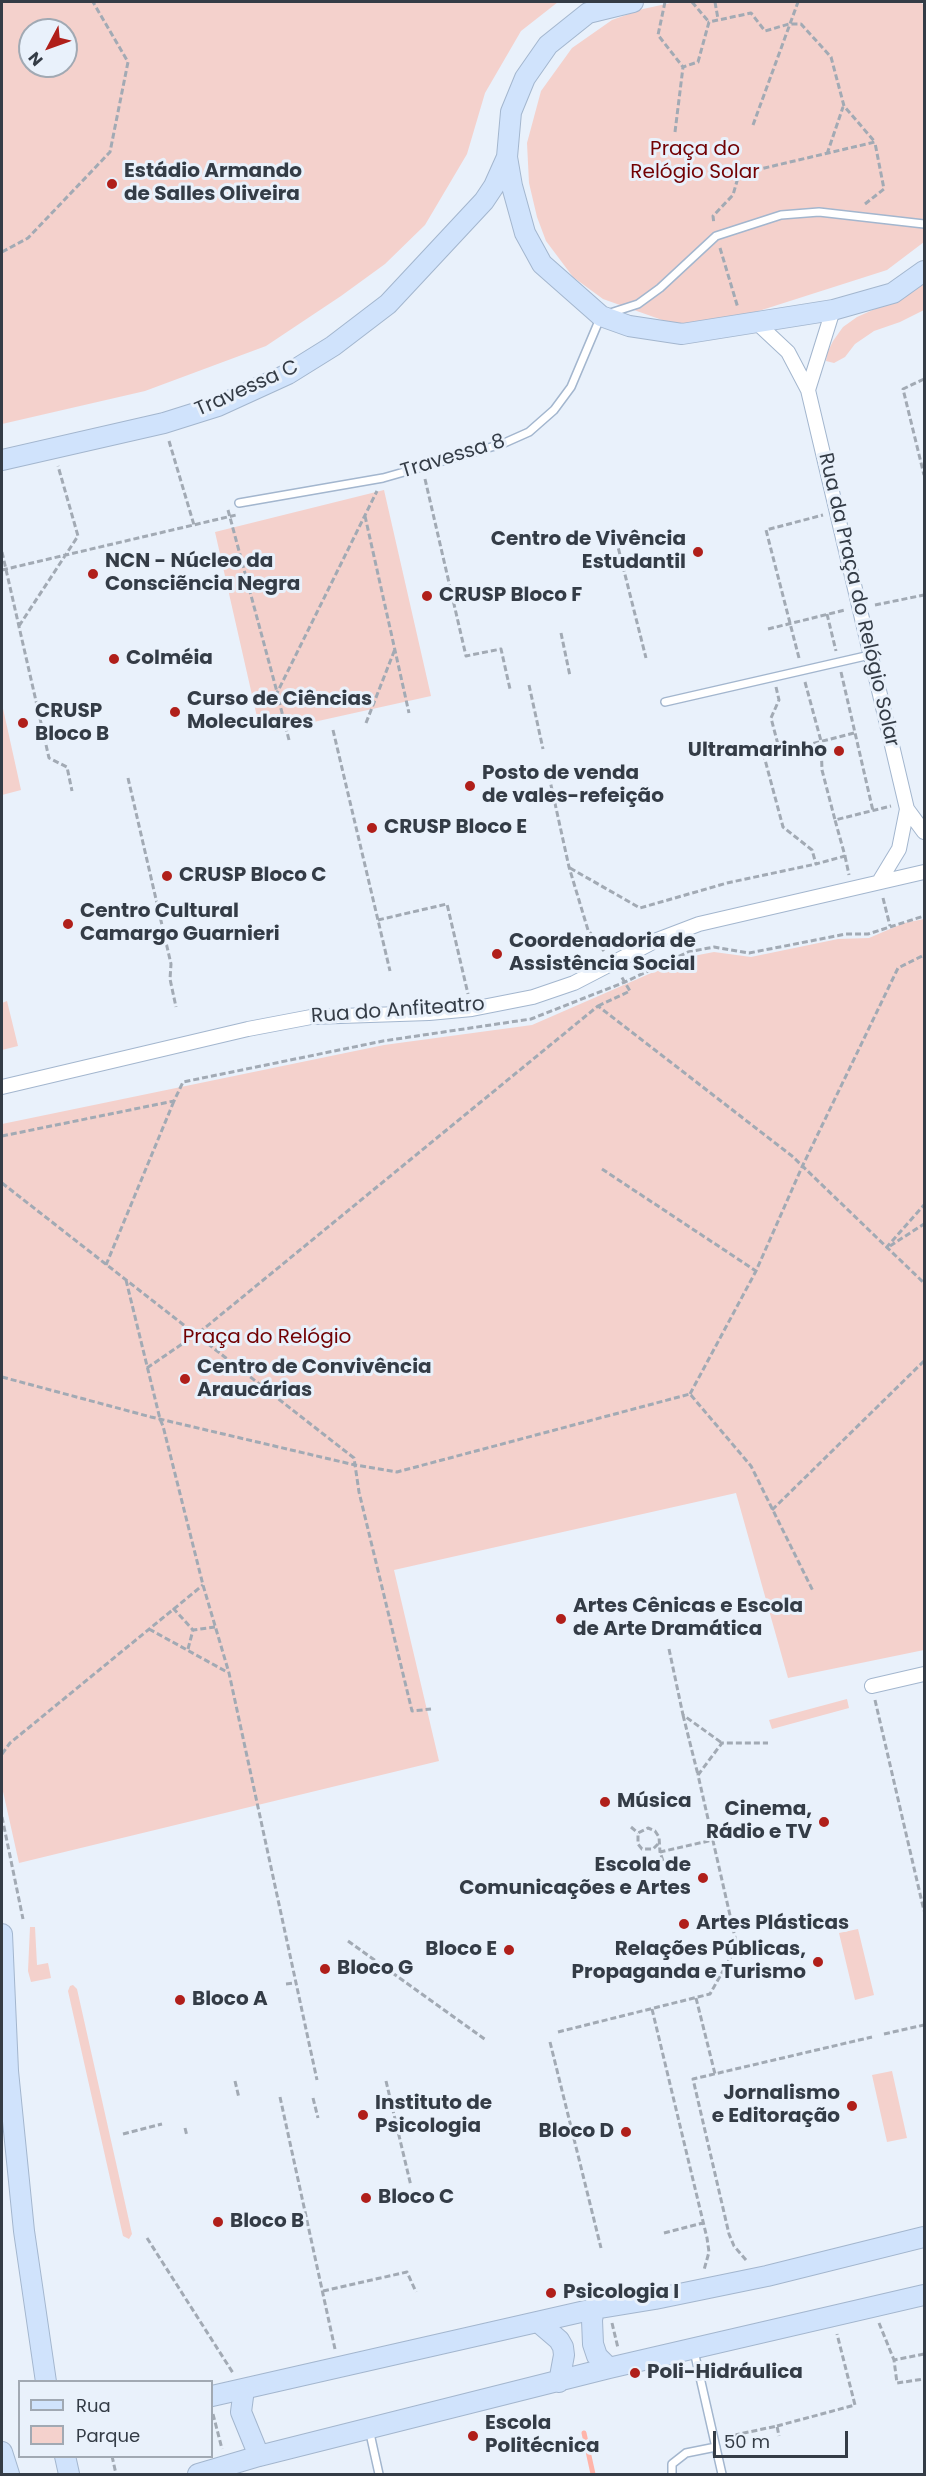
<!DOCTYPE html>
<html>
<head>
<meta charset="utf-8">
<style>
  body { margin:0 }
  #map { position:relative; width:926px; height:2476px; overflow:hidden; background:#e9f1fb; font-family:Poppins,sans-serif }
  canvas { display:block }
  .frame { position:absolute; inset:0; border:3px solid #343c46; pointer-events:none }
  .legend { position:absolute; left:18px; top:2380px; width:195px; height:78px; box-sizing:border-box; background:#e9f1fb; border:2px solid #a1a9b3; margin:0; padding:8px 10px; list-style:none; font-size:18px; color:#343c46 }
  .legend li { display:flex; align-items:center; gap:12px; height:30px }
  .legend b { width:30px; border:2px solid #a1a9b3 }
  .north { position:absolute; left:18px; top:18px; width:60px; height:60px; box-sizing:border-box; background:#e9f1fb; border:2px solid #a1a9b3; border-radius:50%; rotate:229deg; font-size:16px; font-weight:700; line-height:24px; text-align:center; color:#343c46 }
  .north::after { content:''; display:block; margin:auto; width:21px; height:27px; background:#b01f1a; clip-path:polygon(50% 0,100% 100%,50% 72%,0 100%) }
  .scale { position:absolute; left:713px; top:2431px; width:135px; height:27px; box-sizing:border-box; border:3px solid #343c46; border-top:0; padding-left:8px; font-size:18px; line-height:21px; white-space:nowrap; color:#343c46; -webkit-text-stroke:4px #e9f1fb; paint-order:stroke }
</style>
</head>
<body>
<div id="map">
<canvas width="926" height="2476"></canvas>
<div class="frame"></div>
<ul class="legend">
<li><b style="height:8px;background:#d0e3fc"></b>Rua</li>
<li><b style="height:16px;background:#f4d1cc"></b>Parque</li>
</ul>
<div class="north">N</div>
<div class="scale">50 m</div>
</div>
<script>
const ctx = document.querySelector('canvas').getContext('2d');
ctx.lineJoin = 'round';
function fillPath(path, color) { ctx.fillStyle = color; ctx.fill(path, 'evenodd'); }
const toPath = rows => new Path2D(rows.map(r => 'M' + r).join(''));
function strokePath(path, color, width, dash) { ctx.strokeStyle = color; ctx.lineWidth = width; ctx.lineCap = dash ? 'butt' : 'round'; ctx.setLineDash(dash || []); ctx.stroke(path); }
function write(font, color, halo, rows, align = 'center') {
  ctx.font = font + ' Poppins,sans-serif'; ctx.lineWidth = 6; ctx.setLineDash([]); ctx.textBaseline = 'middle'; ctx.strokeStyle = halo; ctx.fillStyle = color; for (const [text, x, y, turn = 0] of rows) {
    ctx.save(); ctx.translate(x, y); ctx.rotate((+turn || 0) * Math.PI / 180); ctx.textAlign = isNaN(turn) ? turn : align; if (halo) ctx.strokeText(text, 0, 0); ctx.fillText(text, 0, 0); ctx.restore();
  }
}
fillPath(toPath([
  [2,2,558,2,521,31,485,93,467,154,425,225,385,264,341,296,266,346,145,391,2,424],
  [30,30,66,30,66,66,30,66],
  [675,2,920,2,924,5,924,242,887,270,718,324,679,324,665,321,603,299,573,277,546,241,537,217,529,183,527,143,541,91,572,48,612,20,643,9],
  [924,284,924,310,900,322,874,331,855,344,845,357,834,363,826,361,827,353,833,341,843,327,857,317,913,292],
  [384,490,431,696,273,731,269,714,257,717,215,532],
  [2,704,21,790,2,795],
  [924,919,924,1650,788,1678,736,1493,394,1570,439,1761,19,1863,2,1787,2,1124,384,1045,532,1025,688,957,714,952,751,957,838,939,869,938,904,923],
  [7,1001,18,1046,2,1050,2,1003],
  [847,1699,849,1708,772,1729,769,1720],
  [30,1927,35,1927,37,1965,48,1963,51,1978,31,1982,28,1971],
  [858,1929,874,1995,855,2000,839,1933],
  [73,1985,77,1989,132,2234,129,2239,123,2236,68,1991,70,1986],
  [892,2071,907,2138,887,2142,872,2075]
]), '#f4d1cc');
strokePath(toPath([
  [584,2433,593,2474]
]), '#ffb4a9', 5);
const lane = toPath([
  [239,503,383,478,502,444,529,432,554,410,571,387,601,316,638,304,660,288,716,236,781,215,819,212,924,224],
  [665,702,870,655],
  [694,2351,722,2474],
  [369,2429,379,2474],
  [672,2474,672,2464,686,2453,716,2447]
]);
const street = toPath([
  [757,323,788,352,808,390,907,809,899,849,879,882],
  [808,390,833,310],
  [907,809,924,832],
  [2,1087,248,1029,311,1017,429,1013,472,1009,533,997,574,983,657,940,699,924,924,872],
  [872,1686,924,1674]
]);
const secondary = toPath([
  [633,2,588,13,548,45,525,78,511,112,507,157,512,186,525,233,542,264,601,316,629,326,682,334,833,310,893,293,924,271],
  [2,460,164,423,218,406,288,374,333,346,388,304,484,201,494,186,507,157],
  [2,1934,8,2071,24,2231,46,2382],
  [594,2309,592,2320,593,2344,597,2356,609,2368],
  [538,2322,559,2340,563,2347,564,2355,559,2382],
  [244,2389,241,2412,259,2456],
  [212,2396,594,2309,655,2299,767,2276,924,2237],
  [2,2452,9,2474],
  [65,2456,69,2474],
  [198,2474,259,2456,609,2368,924,2295]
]);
strokePath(lane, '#a3b6ce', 10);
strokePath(street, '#a3b6ce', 16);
strokePath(secondary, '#a3b6ce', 22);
strokePath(toPath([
  [665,2,658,35,683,67],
  [692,2,709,22],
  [715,2,718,19],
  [753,125,798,2],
  [675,132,683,67,698,62,709,22,751,13,765,31,789,24,801,24,831,57,844,106,875,142,739,174,733,195,713,216,714,224],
  [827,154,843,107],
  [865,204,884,189,875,143],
  [720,248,738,308],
  [2,252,28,238,110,152,128,62,93,2],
  [924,379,903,389,924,475],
  [169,441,194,525],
  [425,479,466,656,501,649,510,689],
  [228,510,277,692],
  [365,516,409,713],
  [614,531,646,658],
  [2,552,49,758,67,767,72,791],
  [2,570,236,515],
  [875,605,924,595],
  [827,614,836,651],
  [19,626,78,536,58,466],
  [768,629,845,610],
  [561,633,570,676],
  [799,658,766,530,823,515],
  [841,672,873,811],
  [805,682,821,741,822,770,835,820],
  [529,685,543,749],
  [776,687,779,700,771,718,780,752],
  [366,723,395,649],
  [333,730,390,971],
  [854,733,764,756,783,827,812,850,816,864,845,856,835,820,891,806],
  [289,740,277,693,377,491],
  [547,767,569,867,588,930,604,951],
  [128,778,171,964,170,979,176,1007],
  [845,856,849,875],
  [570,868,640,908,727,883,816,864],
  [883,898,890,926],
  [378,920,447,904,468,994],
  [598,1006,630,991,621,976],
  [2,1136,174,1101,183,1082,383,1041,531,1019,625,982,688,952,714,947,749,953,846,934,868,934,924,916],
  [602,1169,756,1271],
  [2,1183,354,1458,359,1492,412,1711,431,1709],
  [890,1246,924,1224],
  [886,1248,924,1205],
  [106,1265,174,1101],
  [126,1280,160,1419,163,1426,203,1585,229,1673,317,2080],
  [147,1368,201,1331,598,1006,792,1156,924,1283],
  [2,1377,151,1417,355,1465,397,1472,690,1394,751,1466,813,1591],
  [690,1394,756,1271,802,1167,898,968,924,955],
  [772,1510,924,1361],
  [173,1608,193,1630],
  [149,1629,227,1672],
  [188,1649,193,1630,215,1627],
  [669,1649,683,1715,722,1743],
  [875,1700,924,1911],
  [683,1715,698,1775],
  [2,1754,10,1743,203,1585],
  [2,1817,23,1919],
  [631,1827,638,1833],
  [658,1844,653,1849,642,1849,638,1844,638,1833,648,1828,655,1831,659,1837,660,1852],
  [663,1861,660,1852,713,1840],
  [348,1941,486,2040],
  [286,1984,295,1983],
  [696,1998,715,2074],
  [652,2009,707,2238,709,2252,704,2270],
  [558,2032,710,1994,737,1946,698,1775,722,1743,768,1743],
  [884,2034,924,2025],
  [550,2042,601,2248],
  [235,2081,239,2098],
  [386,2081,411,2186],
  [280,2097,335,2349],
  [313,2098,318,2118],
  [185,2128,187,2136],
  [123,2134,162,2124],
  [664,2233,703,2223],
  [147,2238,233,2373],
  [746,2260,734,2246,729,2234,693,2079,872,2037],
  [323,2291,407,2272,416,2292],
  [612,2323,618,2348],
  [879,2323,894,2360],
  [924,2354,894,2360,897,2383,924,2379],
  [213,2414,222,2449],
  [777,2426,855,2405,837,2334],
  [725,2437,777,2426,779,2436],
  [112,2456,116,2474]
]), '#a2aab4', 3, [6, 3]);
strokePath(lane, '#fff', 7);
strokePath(street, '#fff', 14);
strokePath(secondary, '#d0e3fc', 20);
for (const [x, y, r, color] of [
  [112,184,6,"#b01f1a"],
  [698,552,6,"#b01f1a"],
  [93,574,6,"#b01f1a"],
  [427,596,6,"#b01f1a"],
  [114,659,6,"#b01f1a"],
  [175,712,6,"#b01f1a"],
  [23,723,6,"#b01f1a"],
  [839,751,6,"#b01f1a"],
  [470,786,6,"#b01f1a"],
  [372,828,6,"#b01f1a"],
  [167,876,6,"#b01f1a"],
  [68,924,6,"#b01f1a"],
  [497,954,6,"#b01f1a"],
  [185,1379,6,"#b01f1a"],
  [561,1619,6,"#b01f1a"],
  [605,1802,6,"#b01f1a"],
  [824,1822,6,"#b01f1a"],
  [703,1878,6,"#b01f1a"],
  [684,1924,6,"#b01f1a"],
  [509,1950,6,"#b01f1a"],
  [818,1962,6,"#b01f1a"],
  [325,1969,6,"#b01f1a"],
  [180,2000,6,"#b01f1a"],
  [852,2106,6,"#b01f1a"],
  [363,2115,6,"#b01f1a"],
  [626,2132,6,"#b01f1a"],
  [366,2198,6,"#b01f1a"],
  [218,2222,6,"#b01f1a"],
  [551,2293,6,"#b01f1a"],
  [635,2373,6,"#b01f1a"],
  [473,2436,6,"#b01f1a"]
]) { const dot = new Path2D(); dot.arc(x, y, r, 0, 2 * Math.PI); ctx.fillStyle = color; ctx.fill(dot); strokePath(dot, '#e9f1fb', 2); }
write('20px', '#720103', '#e9f1fb', [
  ["Praça do",695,150],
  ["Relógio Solar",695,173],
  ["Praça do Relógio",267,1338]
]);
write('bold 20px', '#343c46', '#e9f1fb', [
  ["Estádio Armando",124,172],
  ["de Salles Oliveira",124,195],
  ["Centro de Vivência",686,540,"right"],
  ["Estudantil",686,563,"right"],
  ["NCN - Núcleo da",105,562],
  ["Consciẽncia Negra",105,585],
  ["CRUSP Bloco F",439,596],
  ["Colméia",126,659],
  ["Curso de Ciências",187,700],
  ["Moleculares",187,723],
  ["CRUSP",35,712],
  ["Bloco B",35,735],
  ["Ultramarinho",827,751,"right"],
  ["Posto de venda",482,774],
  ["de vales-refeição",482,797],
  ["CRUSP Bloco E",384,828],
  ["CRUSP Bloco C",179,876],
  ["Centro Cultural",80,912],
  ["Camargo Guarnieri",80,935],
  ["Coordenadoria de",509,942],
  ["Assistência Social",509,965],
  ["Centro de Convivência",197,1368],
  ["Araucárias",197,1391],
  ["Artes Cênicas e Escola",573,1607],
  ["de Arte Dramática",573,1630],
  ["Música",617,1802],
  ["Cinema,",812,1810,"right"],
  ["Rádio e TV",812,1833,"right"],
  ["Escola de",691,1866,"right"],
  ["Comunicações e Artes",691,1889,"right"],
  ["Artes Plásticas",696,1924],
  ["Bloco E",497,1950,"right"],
  ["Relações Públicas,",806,1950,"right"],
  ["Propaganda e Turismo",806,1973,"right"],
  ["Bloco G",337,1969],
  ["Bloco A",192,2000],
  ["Jornalismo",840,2094,"right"],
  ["e Editoração",840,2117,"right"],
  ["Instituto de",375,2104],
  ["Psicologia",375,2127],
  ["Bloco D",614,2132,"right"],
  ["Bloco C",378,2198],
  ["Bloco B",230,2222],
  ["Psicologia I",563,2293],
  ["Poli-Hidráulica",647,2373],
  ["Escola",485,2424],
  ["Politécnica",485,2447]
], 'left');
write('20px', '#343c46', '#e9f1fb', [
  ["Travessa C",247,389,-24],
  ["Travessa 8",453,457,-17],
  ["Rua da Praça do Relógio Solar",858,600,77],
  ["Rua do Anfiteatro",398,1011,-4]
]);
</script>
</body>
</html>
